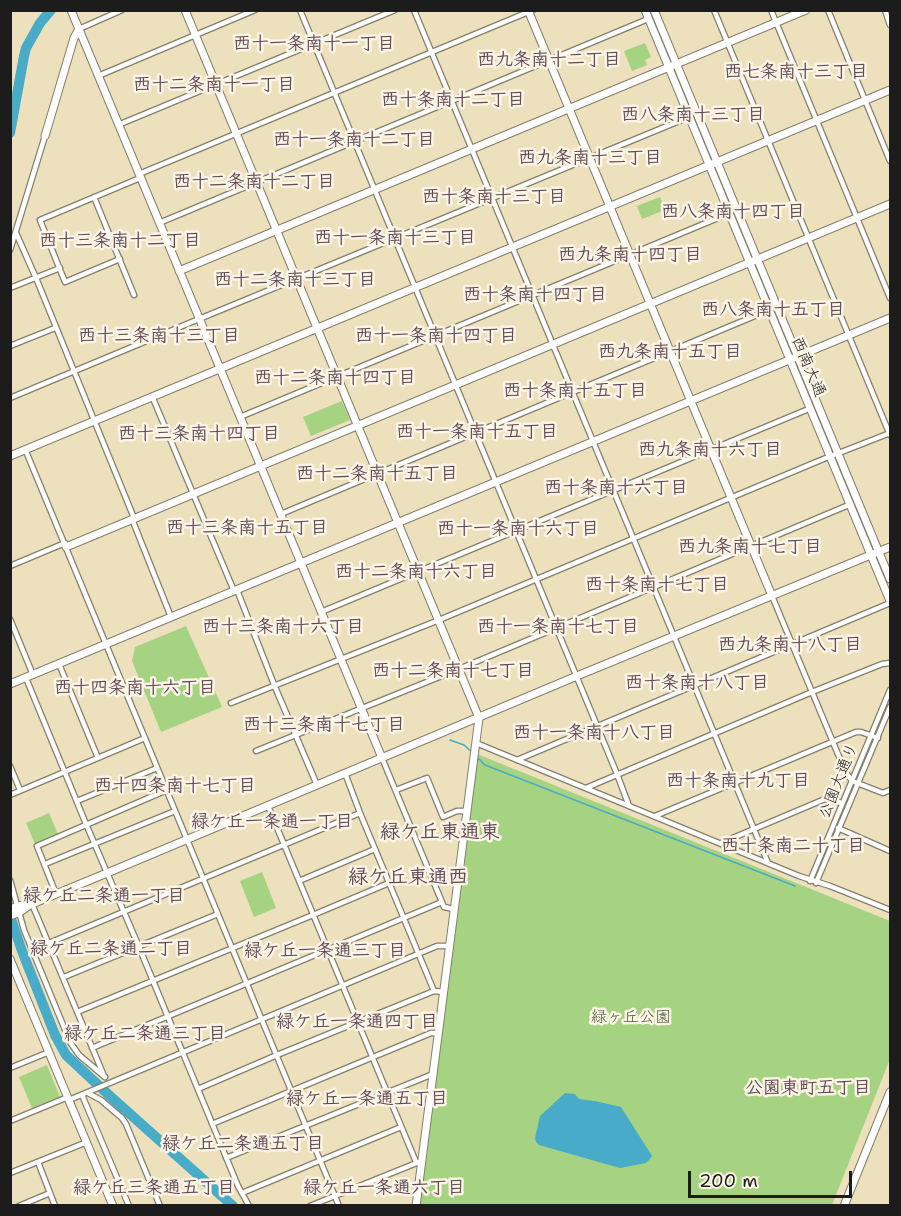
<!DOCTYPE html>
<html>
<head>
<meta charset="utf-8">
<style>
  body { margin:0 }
  #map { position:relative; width:901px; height:1216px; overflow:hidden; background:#ece0bd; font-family:"Shantell Sans",sans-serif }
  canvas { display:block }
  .frame { position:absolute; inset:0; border:12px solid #1c1c1c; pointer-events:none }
  .scale { position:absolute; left:688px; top:1171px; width:164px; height:27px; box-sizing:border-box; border:3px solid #1c1c1c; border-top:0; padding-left:8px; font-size:18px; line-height:21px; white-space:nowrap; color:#1c1c1c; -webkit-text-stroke:4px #fcf5e5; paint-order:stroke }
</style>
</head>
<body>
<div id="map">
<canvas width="901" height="1216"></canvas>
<div class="frame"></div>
<div class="scale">200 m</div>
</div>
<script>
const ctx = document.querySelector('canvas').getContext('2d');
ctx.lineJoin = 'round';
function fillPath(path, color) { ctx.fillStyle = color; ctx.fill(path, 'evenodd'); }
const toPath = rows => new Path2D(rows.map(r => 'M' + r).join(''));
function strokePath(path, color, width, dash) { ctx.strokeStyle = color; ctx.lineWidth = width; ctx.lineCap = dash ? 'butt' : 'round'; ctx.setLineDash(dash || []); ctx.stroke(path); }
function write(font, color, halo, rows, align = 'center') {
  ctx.font = font + ' "Shantell Sans","Klee One",sans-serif'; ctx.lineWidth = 5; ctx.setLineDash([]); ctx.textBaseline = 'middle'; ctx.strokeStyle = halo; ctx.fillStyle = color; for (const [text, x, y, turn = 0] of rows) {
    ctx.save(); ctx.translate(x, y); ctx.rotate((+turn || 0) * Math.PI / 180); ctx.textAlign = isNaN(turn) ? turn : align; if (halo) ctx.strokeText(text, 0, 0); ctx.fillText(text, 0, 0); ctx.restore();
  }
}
fillPath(toPath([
  [645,43,651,57,645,60,647,65,632,71,624,51],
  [660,197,665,210,642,219,637,206],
  [342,401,350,420,311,436,303,417],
  [186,626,222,707,161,732,132,661,135,647],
  [477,754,890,921,890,1059,832,1205,418,1206],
  [49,813,58,834,35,844,26,823],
  [262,872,276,908,254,917,240,881],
  [47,1065,60,1097,32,1108,19,1077]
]), '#a5d381');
fillPath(toPath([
  [565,1093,575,1094,579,1099,595,1101,621,1107,652,1156,649,1160,646,1163,620,1168,539,1145,536,1142,535,1138,540,1116]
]), '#48abc7');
strokePath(toPath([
  [450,740,464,745,472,752],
  [478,758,485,765,795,886],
  [10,933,15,929]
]), '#48abc7', 1.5);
strokePath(toPath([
  [10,133,24,56,26,48,40,23,51,10],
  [10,916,22,951,55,1035,66,1055,111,1097,233,1206]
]), '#48abc7', 10);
const street = toPath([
  [300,10,617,774,629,806],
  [414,10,768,863],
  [714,10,890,435],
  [771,10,890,298],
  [828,10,890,161],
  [885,10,890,25],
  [79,29,122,10],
  [98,76,255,10],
  [118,125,395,10],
  [139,174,533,10],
  [94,197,134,295],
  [159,223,648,19],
  [16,233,36,278,134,518],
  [10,250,45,136],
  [120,259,65,282,40,220,140,178],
  [10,288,60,268],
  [10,346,55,328],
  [152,396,234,591],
  [10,398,199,319,689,117],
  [240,417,730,213],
  [25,449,339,1206],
  [281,514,769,310],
  [132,519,171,617],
  [10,566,65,543],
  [237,590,275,687,317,785],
  [772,596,845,771,852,781,883,793,890,790],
  [321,612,811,408],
  [10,619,33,675],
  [59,664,98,758],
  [26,678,86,824,139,947,238,1186,249,1206],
  [231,703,439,620,821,460,890,433],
  [476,743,799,876,830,886,890,910],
  [256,751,459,669,851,504],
  [382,758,444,907,454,909],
  [517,760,890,603],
  [10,766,20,790],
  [345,773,360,813,434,991],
  [586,788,812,692,882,664,890,663],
  [396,790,427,778,443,817,457,811,467,811],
  [10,795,145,738],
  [77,801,157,768],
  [268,806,416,1162],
  [655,816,856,732,861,732,878,738],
  [838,828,890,851],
  [721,843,825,799,842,803],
  [45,864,175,811],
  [10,880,24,930,70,1042,79,1055,105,1077],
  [299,881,375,849],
  [810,881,890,690],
  [816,883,890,707],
  [56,894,37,846,167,790],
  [32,904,104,1076],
  [49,943,360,813],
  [64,977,218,914],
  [77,1012,313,915,389,883],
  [92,1048,442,902],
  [10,1068,49,1052],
  [198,1089,277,1055,434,991,444,992],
  [88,1093,101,1100,122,1118,126,1124,160,1206],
  [82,1095,129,1206],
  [69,1100,437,946,449,946],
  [10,1121,68,1097],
  [212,1124,431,1033,439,1033],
  [226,1158,433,1074],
  [38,1162,55,1206],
  [10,1173,87,1142],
  [242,1193,401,1127],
  [19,1206,50,1193],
  [310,1206,419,1162]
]);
const secondary = toPath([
  [71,10,382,758],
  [185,10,479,718,416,1206],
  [528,10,772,596],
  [645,10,890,601],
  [654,10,890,579],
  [45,136,74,38,79,29],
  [179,271,806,10],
  [10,456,890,90],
  [66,547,890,204],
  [10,684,890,318],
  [10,909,18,906,32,904,107,873,577,676,890,547],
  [10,916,20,912,30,905],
  [10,959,113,1206],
  [844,1206,890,1092]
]);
strokePath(street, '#847e6c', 7);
strokePath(secondary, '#847e6c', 9);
strokePath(street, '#fff', 4.5);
strokePath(secondary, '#fff', 7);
write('16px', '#1c1c1c', '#fcf5e5', [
  ["西南大通",808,367,67],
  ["公園大通り",839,781,-68]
]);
write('16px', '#4c5c3f', '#fcf5e5', [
  ["緑ヶ丘公園",631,1018]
]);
write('bold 18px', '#624a57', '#fcf5e5', [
  ["西十一条南十一丁目",314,44],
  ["西九条南十二丁目",549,60],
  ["西七条南十三丁目",796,72],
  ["西十二条南十一丁目",214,85],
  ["西十条南十二丁目",453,100],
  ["西八条南十三丁目",693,115],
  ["西十一条南十二丁目",354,140],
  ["西九条南十三丁目",590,158],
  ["西十二条南十二丁目",254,182],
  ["西十条南十三丁目",494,197],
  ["西八条南十四丁目",733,212],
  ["西十一条南十三丁目",395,238],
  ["西十三条南十二丁目",120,241],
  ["西九条南十四丁目",630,255],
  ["西十二条南十三丁目",295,280],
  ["西十条南十四丁目",535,295],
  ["西八条南十五丁目",773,310],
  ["西十三条南十三丁目",159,336],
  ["西十一条南十四丁目",436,336],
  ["西九条南十五丁目",670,352],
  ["西十二条南十四丁目",335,378],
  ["西十条南十五丁目",575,391],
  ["西十一条南十五丁目",477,432],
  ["西十三条南十四丁目",199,434],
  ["西九条南十六丁目",710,450],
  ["西十二条南十五丁目",377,474],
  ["西十条南十六丁目",616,488],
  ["西十三条南十五丁目",247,528],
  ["西十一条南十六丁目",518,529],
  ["西九条南十七丁目",750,547],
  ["西十二条南十六丁目",416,572],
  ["西十条南十七丁目",657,585],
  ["西十三条南十六丁目",283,627],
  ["西十一条南十七丁目",558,627],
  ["西九条南十八丁目",790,645],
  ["西十二条南十七丁目",453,671],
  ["西十条南十八丁目",697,683],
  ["西十四条南十六丁目",135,688],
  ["西十三条南十七丁目",324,725],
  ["西十一条南十八丁目",594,733],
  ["西十条南十九丁目",738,781],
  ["西十四条南十七丁目",175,786],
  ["緑ケ丘一条通一丁目",272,822],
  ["西十条南二十丁目",793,846],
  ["緑ケ丘二条通一丁目",104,896],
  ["緑ケ丘二条通二丁目",111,949],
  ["緑ケ丘一条通三丁目",325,951],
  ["緑ケ丘一条通四丁目",357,1022],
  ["緑ケ丘二条通三丁目",145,1034],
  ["公園東町五丁目",808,1088],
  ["緑ケ丘一条通五丁目",367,1099],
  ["緑ケ丘二条通五丁目",243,1144],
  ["緑ケ丘三条通五丁目",154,1188],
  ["緑ケ丘一条通六丁目",384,1188]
]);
write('bold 20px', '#624a57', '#fcf5e5', [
  ["緑ケ丘東通東",440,833],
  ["緑ケ丘東通西",408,878]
]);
</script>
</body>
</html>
